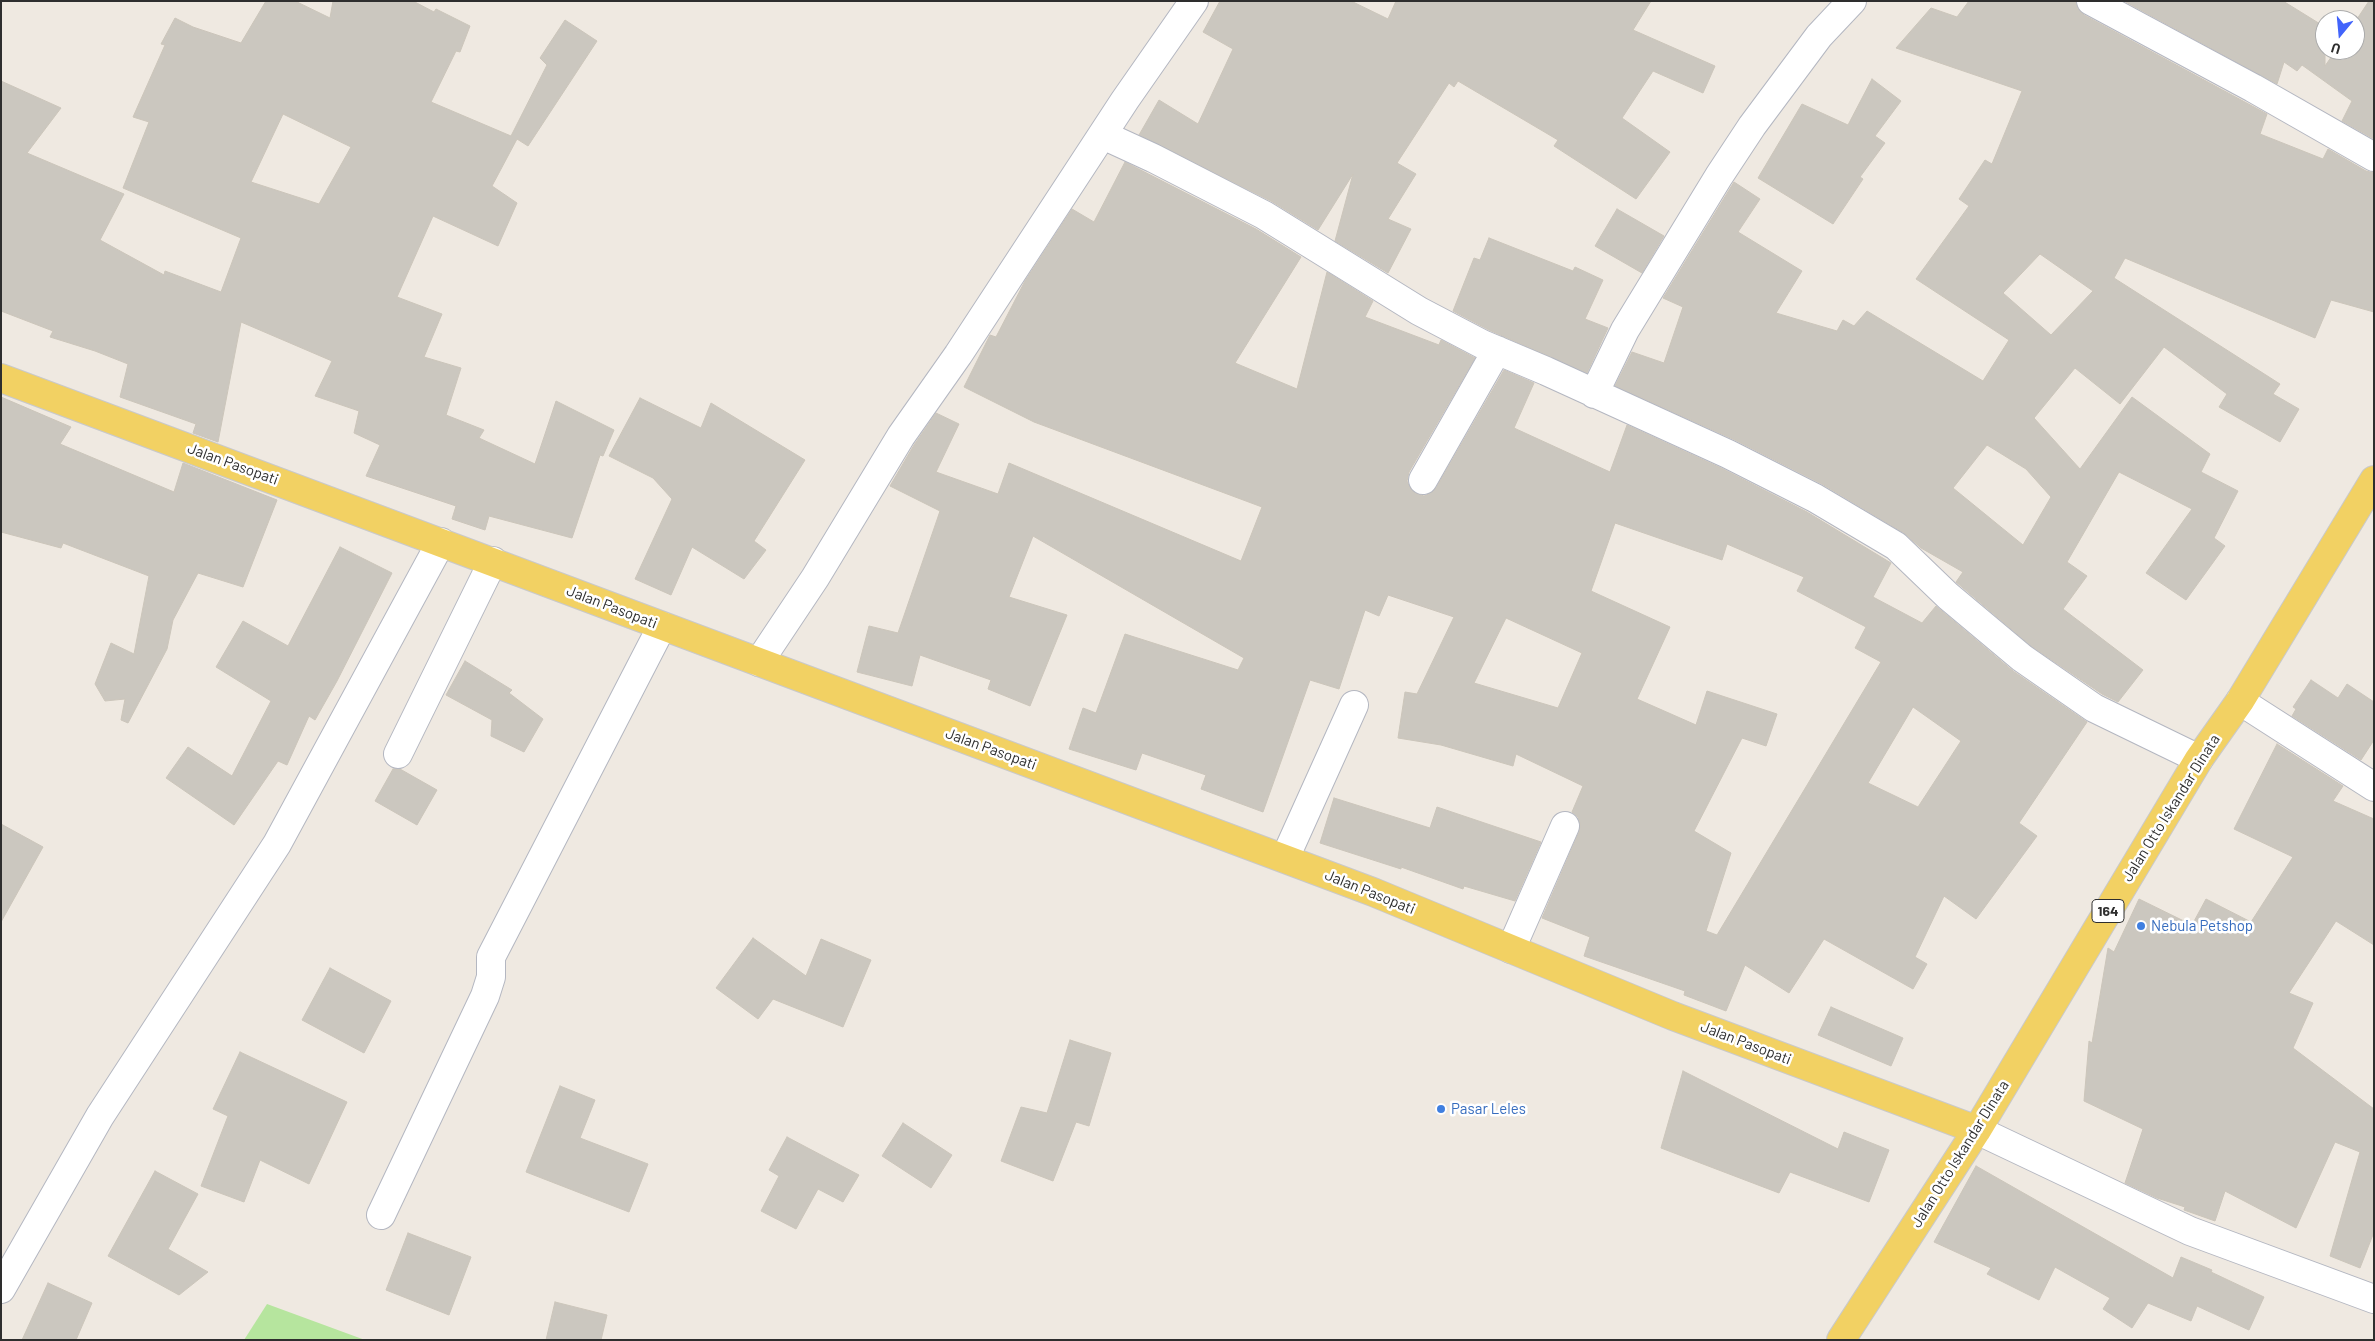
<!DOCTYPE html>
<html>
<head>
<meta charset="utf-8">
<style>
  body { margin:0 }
  #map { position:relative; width:2375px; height:1341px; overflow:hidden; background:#efe9e1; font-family:Barlow,sans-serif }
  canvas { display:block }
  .frame { position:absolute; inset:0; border:2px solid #2e2e2e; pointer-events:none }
  .north { position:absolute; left:2315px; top:10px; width:50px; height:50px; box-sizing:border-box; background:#fff; border:1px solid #ababab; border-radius:50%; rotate:197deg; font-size:14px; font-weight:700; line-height:20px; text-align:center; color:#2e2e2e }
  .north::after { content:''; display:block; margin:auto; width:18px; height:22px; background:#4264fb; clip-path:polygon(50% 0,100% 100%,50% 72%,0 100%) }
</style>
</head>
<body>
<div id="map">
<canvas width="2375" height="1341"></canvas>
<div class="frame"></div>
<div class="north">U</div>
</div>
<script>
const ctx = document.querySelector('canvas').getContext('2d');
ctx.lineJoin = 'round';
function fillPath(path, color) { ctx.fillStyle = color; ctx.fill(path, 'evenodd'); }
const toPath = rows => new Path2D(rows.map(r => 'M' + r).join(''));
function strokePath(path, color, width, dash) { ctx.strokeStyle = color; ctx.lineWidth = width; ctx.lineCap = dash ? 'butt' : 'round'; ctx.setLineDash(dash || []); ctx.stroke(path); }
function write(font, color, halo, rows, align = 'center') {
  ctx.font = font + ' Barlow,sans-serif'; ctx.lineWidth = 5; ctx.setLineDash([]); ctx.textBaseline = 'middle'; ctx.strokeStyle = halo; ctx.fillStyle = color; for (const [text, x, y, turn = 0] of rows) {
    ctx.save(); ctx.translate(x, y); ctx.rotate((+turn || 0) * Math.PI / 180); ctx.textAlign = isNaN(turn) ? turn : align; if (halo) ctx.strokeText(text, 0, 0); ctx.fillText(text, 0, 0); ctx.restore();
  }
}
fillPath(toPath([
  [267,1304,365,1340,244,1340]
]), '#b6e59e');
const building = toPath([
  [266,1,295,1,330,18,333,1,413,1,434,12,436,9,470,26,460,52,456,51,431,102,511,136,547,65,540,58,565,20,597,41,528,146,517,139,492,186,517,203,498,246,433,216,397,297,442,314,424,357,461,368,446,415,484,430,479,438,535,464,556,401,614,430,603,456,600,455,572,538,489,516,485,530,452,519,456,506,366,476,380,445,354,433,359,411,315,396,332,361,241,322,218,442,193,433,196,424,120,397,128,364,95,351,50,337,53,331,1,311,1,81,61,108,27,153,124,194,100,240,164,275,165,271,221,292,241,238,123,188,149,122,133,117,165,45,161,44,175,18,193,27,241,43,266,1],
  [283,114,351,147,319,204,251,182,283,114],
  [1220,1,1351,1,1388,19,1396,1,1651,1,1633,30,1715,66,1703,93,1653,71,1622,118,1670,152,1636,199,1554,146,1558,140,1458,81,1454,87,1449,83,1397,163,1416,174,1388,219,1411,229,1388,273,1335,241,1353,174,1318,230,1271,201,1139,135,1159,100,1198,124,1233,49,1203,32,1220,1],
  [1969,1,2075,1,2078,9,2084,15,2267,114,2260,134,2323,159,2328,149,2366,171,2374,173,2374,312,2331,300,2315,338,2125,258,2114,278,2280,384,2273,394,2299,409,2280,442,2219,407,2227,394,2164,347,2120,404,2075,368,2034,418,2080,469,2132,397,2210,454,2201,472,2238,491,2214,538,2225,546,2186,600,2146,573,2192,509,2119,472,2067,562,2087,576,2063,609,2143,670,2118,702,2102,694,2031,646,1956,582,1963,572,1921,548,1904,533,1822,484,1735,440,1615,386,1632,352,1664,363,1683,307,1663,298,1734,182,1760,199,1738,232,1802,271,1776,313,1837,331,1843,320,1854,326,1867,311,1983,381,2009,340,1916,279,1969,206,1959,199,1985,160,1992,164,2022,91,1896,48,1931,8,1957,17,1969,1],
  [2040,254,2093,291,2051,335,2003,293,2040,254],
  [1987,445,2026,469,2051,497,2023,545,1953,488,1987,445],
  [2124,1,2283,1,2325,27,2325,66,2336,50,2355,50,2355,22,2369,1,2374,1,2374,139,2342,121,2352,101,2302,65,2297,71,2284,62,2277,84,2124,1],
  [1872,79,1901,101,1875,136,1885,143,1860,177,1863,179,1833,224,1758,178,1802,104,1848,125,1872,79],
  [1125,162,1256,229,1301,257,1235,363,1297,389,1327,272,1373,301,1365,317,1439,345,1441,340,1475,358,1409,472,1407,481,1410,488,1415,493,1424,496,1431,493,1436,488,1504,370,1534,383,1514,428,1610,472,1627,425,1721,468,1807,512,1891,563,1873,597,1922,623,1936,606,2013,671,2087,722,2019,823,2037,836,1976,919,1944,896,1915,957,1927,964,1913,989,1824,939,1789,993,1745,965,1726,1011,1684,995,1685,991,1584,956,1590,937,1542,918,1579,832,1580,824,1578,817,1572,812,1583,786,1516,754,1513,766,1441,745,1398,738,1405,692,1417,694,1454,617,1388,595,1379,616,1365,610,1339,689,1310,680,1263,812,1201,789,1206,775,1142,753,1136,770,1069,749,1083,708,1096,713,1125,634,1238,670,1244,658,1033,536,1009,597,1067,615,1030,706,988,689,991,680,920,655,912,686,857,672,869,626,898,633,940,511,890,486,914,445,936,413,959,424,936,472,998,494,1009,463,1241,561,1262,507,1034,422,964,387,990,335,996,337,1025,281,1072,209,1094,222,1125,162],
  [1615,523,1722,560,1727,544,1804,577,1797,591,1866,627,1855,648,1881,662,1717,935,1706,931,1731,853,1694,831,1742,738,1766,746,1777,714,1707,691,1696,725,1637,699,1670,627,1591,591,1615,523],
  [1506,618,1582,653,1558,708,1474,683,1506,618],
  [1913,707,1961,741,1918,807,1868,783,1913,707],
  [1617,209,1664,236,1642,273,1595,246,1617,209],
  [1489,238,1573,271,1575,267,1603,280,1585,319,1608,328,1587,373,1489,330,1453,311,1474,258,1480,260,1489,238],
  [1,397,71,427,60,444,174,492,183,463,277,500,243,587,198,573,173,620,167,649,128,723,121,720,125,699,105,701,95,684,111,643,134,654,149,576,63,543,61,548,1,532,1,397],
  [640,398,701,428,711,403,805,460,754,541,766,550,744,579,692,547,671,595,635,579,672,499,653,478,609,456,640,398],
  [340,547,392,573,337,681,315,720,309,716,287,765,278,761,234,825,166,778,188,747,232,776,271,701,216,667,243,621,288,646,340,547],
  [465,661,512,690,509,693,543,719,524,752,491,736,492,720,446,695,465,661],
  [2311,680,2338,698,2347,684,2374,702,2374,740,2361,760,2292,716,2296,709,2293,707,2311,680],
  [2277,744,2343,786,2333,801,2374,819,2374,945,2336,921,2289,993,2313,1003,2293,1048,2374,1109,2374,1232,2360,1268,2330,1256,2360,1152,2335,1142,2296,1228,2225,1191,2215,1221,2184,1210,2185,1207,2157,1198,2125,1183,2143,1129,2084,1101,2089,1041,2092,1043,2108,948,2114,952,2139,899,2192,925,2206,899,2251,922,2293,857,2234,829,2277,744],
  [393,769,400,769,437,790,417,825,375,801,393,769],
  [1334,798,1430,828,1437,807,1541,842,1515,901,1464,886,1463,889,1401,867,1401,869,1320,843,1334,798],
  [1,824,43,847,1,922,1,824],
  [753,938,806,976,821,939,871,960,843,1027,773,999,758,1019,716,988,753,938],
  [330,968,391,1001,364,1053,302,1020,330,968],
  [1831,1007,1903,1038,1891,1066,1818,1035,1831,1007],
  [1070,1040,1111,1053,1089,1126,1076,1122,1053,1181,1001,1161,1021,1107,1047,1113,1070,1040],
  [240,1052,347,1102,309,1184,260,1160,244,1202,201,1186,228,1116,213,1109,240,1052],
  [1683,1071,1838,1149,1844,1132,1889,1150,1869,1202,1790,1172,1779,1193,1661,1148,1683,1071],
  [560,1086,595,1100,580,1138,648,1164,629,1212,526,1172,560,1086],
  [903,1123,952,1155,931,1188,882,1156,903,1123],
  [787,1137,859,1175,843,1202,818,1189,796,1229,761,1211,779,1176,769,1170,787,1137],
  [1976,1166,2173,1278,2181,1257,2212,1270,2211,1272,2264,1297,2249,1330,2197,1306,2191,1321,2148,1303,2132,1328,2103,1309,2110,1298,2055,1267,2039,1300,1987,1274,1991,1268,1934,1242,1976,1166],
  [155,1171,198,1194,168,1249,208,1272,179,1295,108,1256,155,1171],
  [408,1233,471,1257,449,1315,386,1290,408,1233],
  [48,1283,92,1303,76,1340,22,1340,48,1283],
  [555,1302,607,1315,601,1340,546,1340,555,1302]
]);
fillPath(building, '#cbc7bf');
strokePath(building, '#cbc5ba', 1);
const minor = toPath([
  [2091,1,2253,88,2374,157],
  [1103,135,1153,158,1264,215,1419,311,1482,344,1546,371,1728,454,1815,498,1896,546,1948,596,2022,658,2094,708,2199,759],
  [1594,394,1625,330,1719,176,1752,126,1819,36,1852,1],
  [1423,480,1497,350],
  [759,662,815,578,901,436,958,355,1125,100,1194,1],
  [2240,701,2374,787],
  [398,754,493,561],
  [1285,858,1354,705],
  [1511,949,1565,826],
  [381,1215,485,996,491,977,491,957,662,626],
  [1,1289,100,1116,277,844,441,542]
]);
const tertiary = toPath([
  [1977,1130,2190,1231,2374,1299]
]);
const primary = toPath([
  [1,378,1373,892,1673,1016,1977,1130],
  [1841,1340,1977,1130,2199,759,2240,701,2374,480]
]);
strokePath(minor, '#b4b7c1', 30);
strokePath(tertiary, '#b4b7c1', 30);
strokePath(primary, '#c9c9c9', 30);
strokePath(minor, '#fff', 28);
strokePath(tertiary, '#fff', 28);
strokePath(primary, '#f2d163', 28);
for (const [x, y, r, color] of [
  [2141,926,5,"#3f7fe0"],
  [1441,1109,5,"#3f7fe0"]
]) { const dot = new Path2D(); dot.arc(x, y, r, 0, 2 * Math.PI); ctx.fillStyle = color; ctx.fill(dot); strokePath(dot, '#fff', 2); }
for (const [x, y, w] of [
  [2108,911,32]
]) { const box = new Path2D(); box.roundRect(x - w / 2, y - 11.5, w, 23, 4); ctx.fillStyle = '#fff'; ctx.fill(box); strokePath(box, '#2e2e2e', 1); }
write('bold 14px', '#2e2e2e', null, [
  ["164",2108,911]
]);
write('15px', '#2e2e2e', '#fff', [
  ["Jalan Pasopati",233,464,20],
  ["Jalan Pasopati",612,607,21],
  ["Jalan Pasopati",991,749,20],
  ["Jalan Otto Iskandar Dinata",2171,808,-58],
  ["Jalan Pasopati",1370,892,22],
  ["Jalan Pasopati",1746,1043,21],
  ["Jalan Otto Iskandar Dinata",1960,1154,-58]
]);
write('15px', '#366cbe', '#fff', [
  ["Nebula Petshop",2151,926],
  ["Pasar Leles",1451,1109]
], 'left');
</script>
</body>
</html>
